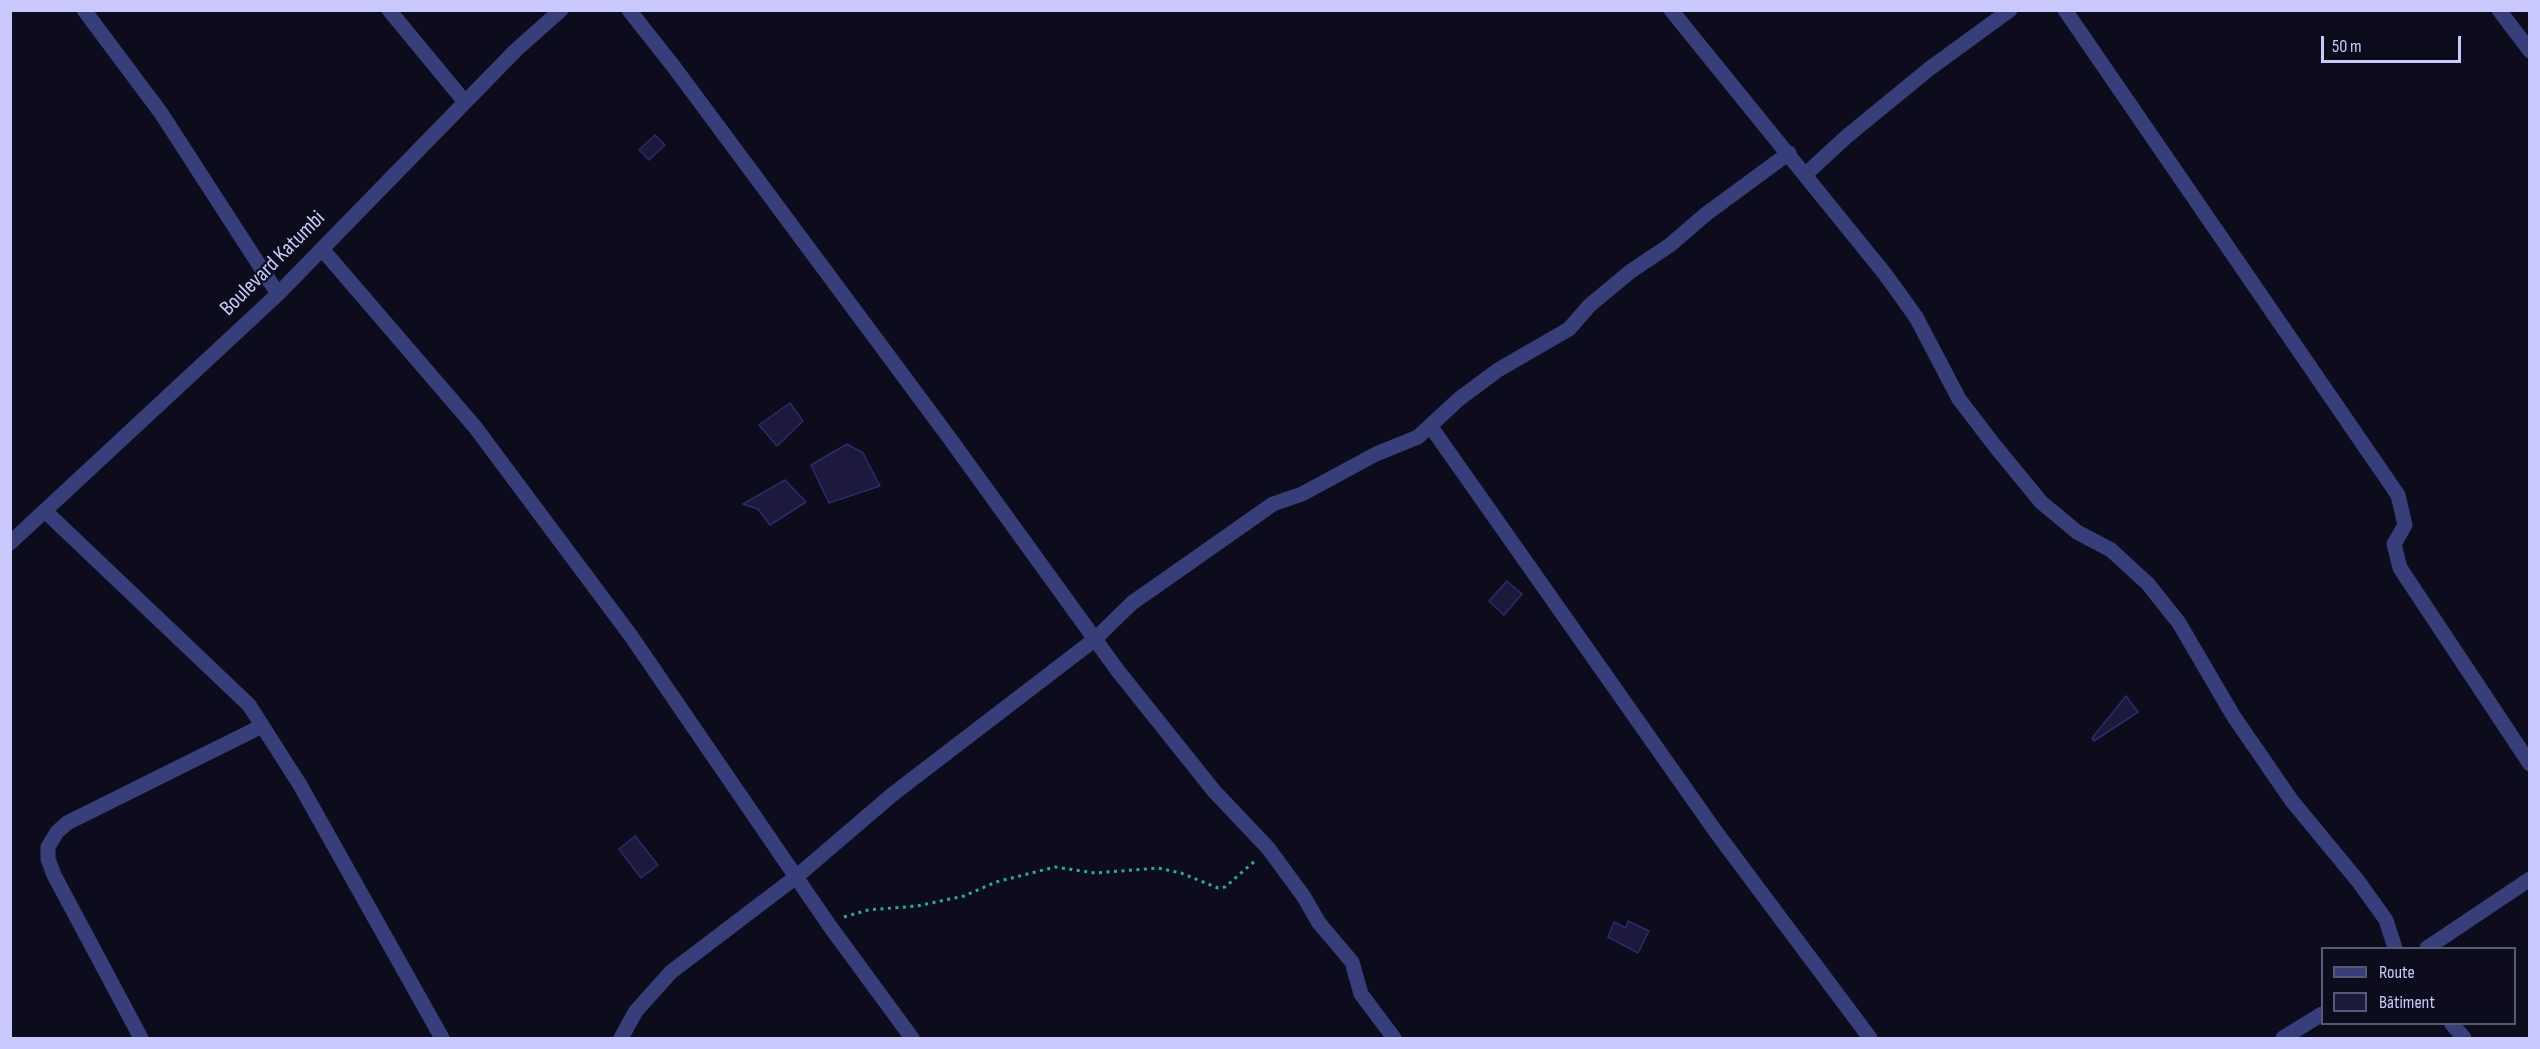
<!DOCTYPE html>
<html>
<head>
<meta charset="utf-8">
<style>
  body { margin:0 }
  #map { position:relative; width:2540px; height:1049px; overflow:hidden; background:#0d0c1d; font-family:"Sofia Sans Condensed",sans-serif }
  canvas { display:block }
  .frame { position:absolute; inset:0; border:12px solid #c9c9fd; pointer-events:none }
  .legend { position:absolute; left:2321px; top:947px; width:195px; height:78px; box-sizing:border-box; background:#0d0c1d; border:2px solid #585877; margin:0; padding:8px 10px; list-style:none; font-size:18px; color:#c9c9fd }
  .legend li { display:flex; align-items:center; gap:12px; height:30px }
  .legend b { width:30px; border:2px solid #585877 }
  .scale { position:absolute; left:2321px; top:36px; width:140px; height:27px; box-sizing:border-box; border:3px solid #c9c9fd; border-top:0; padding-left:8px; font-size:18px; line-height:21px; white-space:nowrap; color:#c9c9fd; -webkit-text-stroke:4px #0d0c1d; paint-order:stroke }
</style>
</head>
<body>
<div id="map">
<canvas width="2540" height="1049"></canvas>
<div class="frame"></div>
<ul class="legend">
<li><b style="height:8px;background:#383e7a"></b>Route</li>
<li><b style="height:16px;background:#1c193d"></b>Bâtiment</li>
</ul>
<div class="scale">50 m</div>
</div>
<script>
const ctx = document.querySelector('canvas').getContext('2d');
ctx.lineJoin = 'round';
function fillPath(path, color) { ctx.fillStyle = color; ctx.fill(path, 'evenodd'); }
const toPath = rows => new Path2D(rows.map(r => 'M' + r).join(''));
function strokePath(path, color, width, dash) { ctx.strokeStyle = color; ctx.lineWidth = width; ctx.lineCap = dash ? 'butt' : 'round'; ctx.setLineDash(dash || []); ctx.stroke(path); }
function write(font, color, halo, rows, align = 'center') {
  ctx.font = font + ' "Sofia Sans Condensed",sans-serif'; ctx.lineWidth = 4.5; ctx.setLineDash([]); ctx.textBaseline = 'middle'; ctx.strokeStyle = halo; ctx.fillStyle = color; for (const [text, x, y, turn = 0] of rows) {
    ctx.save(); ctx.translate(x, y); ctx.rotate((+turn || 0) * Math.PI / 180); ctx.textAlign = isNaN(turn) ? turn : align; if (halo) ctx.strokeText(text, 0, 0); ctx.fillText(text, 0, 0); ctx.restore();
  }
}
const building = toPath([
  [655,135,665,145,649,160,639,150,655,135],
  [790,403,803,421,777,446,759,425,790,403],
  [847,444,863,453,880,486,829,503,811,465,847,444],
  [785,480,806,502,770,525,758,509,743,504,785,480],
  [1507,581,1522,594,1504,615,1489,601,1507,581],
  [2126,696,2138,712,2094,741,2092,738,2126,696],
  [635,836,658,865,641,878,619,849,635,836],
  [1628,921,1649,931,1638,953,1608,937,1614,922,1626,928,1628,921]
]);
fillPath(building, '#1c193d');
strokePath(building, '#302b68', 1.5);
strokePath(toPath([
  [844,917,868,910,917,906,964,896,996,882,1055,867,1095,873,1158,868,1181,873,1218,888,1225,887,1256,860]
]), '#30aa94', 3, [3, 4.5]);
strokePath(toPath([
  [84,10,161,113,278,294],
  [389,10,465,102],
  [629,10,674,67,948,436,1118,671,1214,791,1268,848,1304,897,1319,923,1352,962,1361,994,1394,1038],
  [1671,10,1885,274,1916,317,1959,399,1995,446,2041,502,2077,532,2111,550,2148,584,2179,623,2234,717,2292,801,2358,881,2386,920,2395,948],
  [2065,10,2398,495,2405,525,2394,544,2400,568,2530,764],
  [2499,10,2530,51],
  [1806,174,1846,137,1929,69,2010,10],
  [322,249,475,427,631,636,829,925,912,1038],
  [1431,427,1716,832,1870,1038],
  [45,511,249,705,300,785,442,1038],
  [10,543,278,294,516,50,561,10],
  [2427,948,2530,879],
  [2452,1024,2464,1038],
  [141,1038,54,875,48,859,48,847,57,832,67,823,262,726],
  [621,1038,636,1011,671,972,796,877,893,794,1094,640,1132,603,1273,504,1302,494,1376,454,1418,437,1459,399,1498,370,1569,329,1590,305,1631,271,1670,245,1706,214,1789,153],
  [2283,1038,2322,1014]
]), '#383e7a', 15);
write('22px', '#c9c9fd', '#0d0c1d', [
  ["Boulevard Katumbi",273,264,-45]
]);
</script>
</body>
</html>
